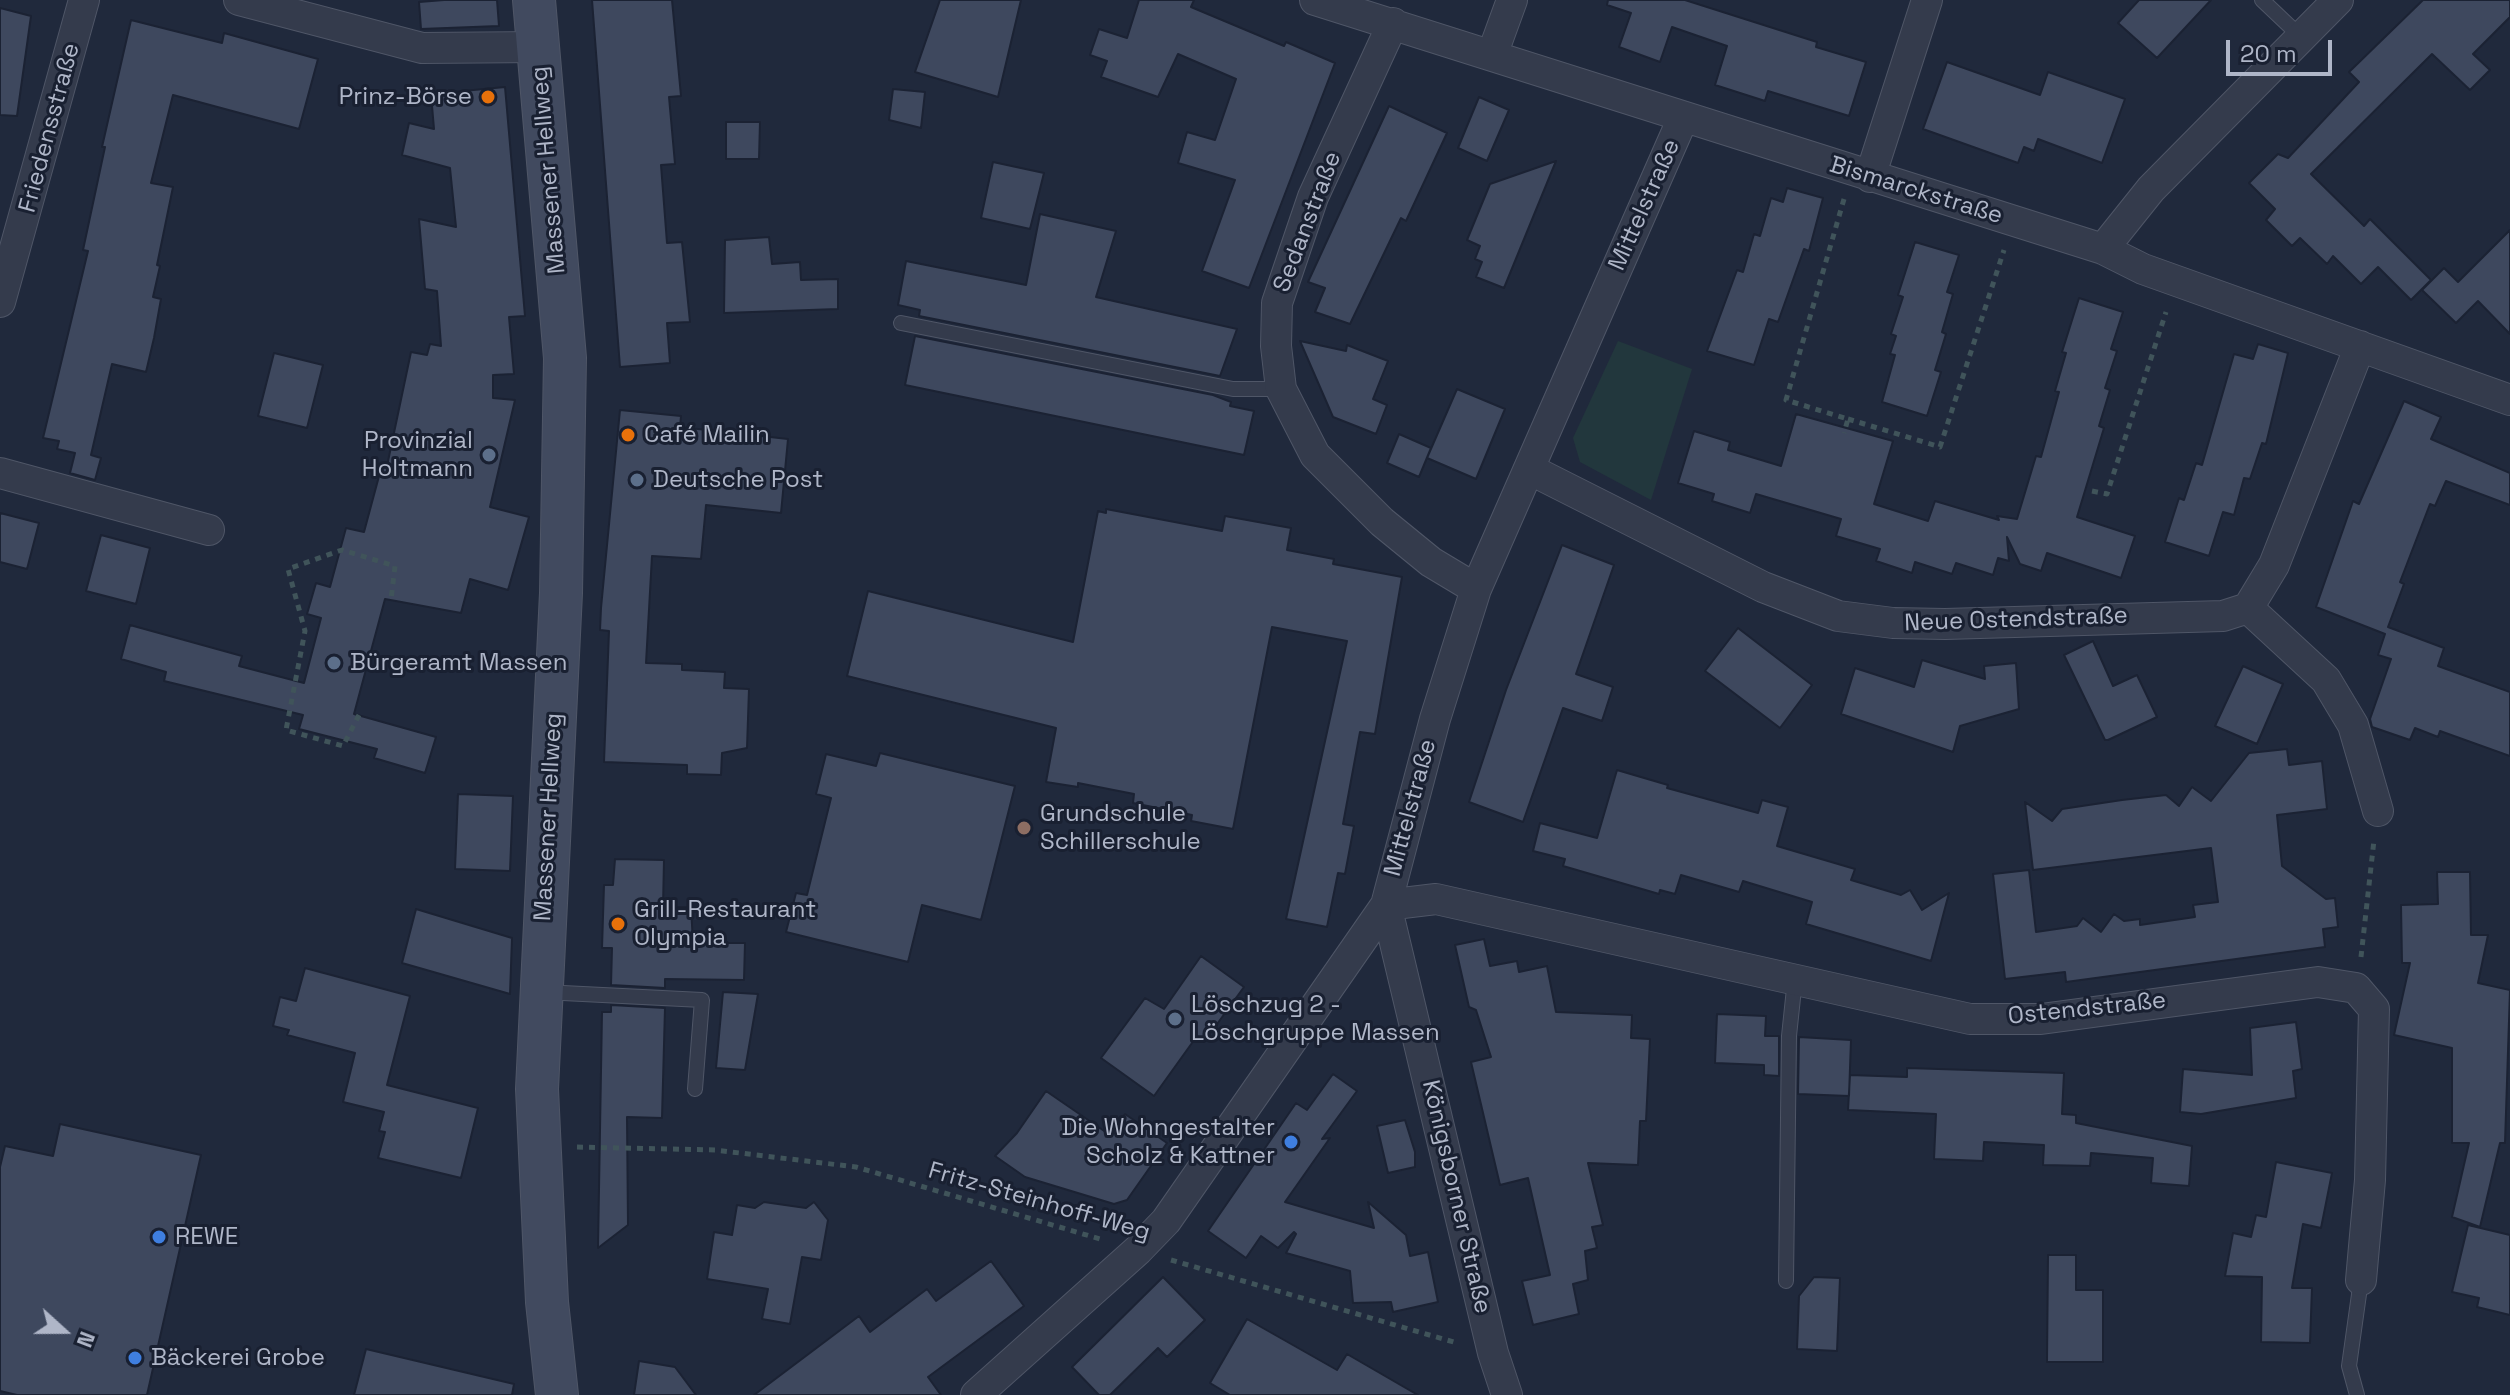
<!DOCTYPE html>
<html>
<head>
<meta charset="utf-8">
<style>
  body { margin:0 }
  #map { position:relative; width:2510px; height:1395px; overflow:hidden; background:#20293c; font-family:"Space Grotesk",sans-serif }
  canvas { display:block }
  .north { position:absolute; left:24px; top:1291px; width:80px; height:80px; -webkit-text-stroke:6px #192031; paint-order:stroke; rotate:111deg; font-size:22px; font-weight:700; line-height:32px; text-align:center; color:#afb6c8 }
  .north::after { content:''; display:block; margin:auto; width:28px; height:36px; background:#afb6c8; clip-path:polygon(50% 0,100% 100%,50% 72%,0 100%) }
  .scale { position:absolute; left:2226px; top:40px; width:106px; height:36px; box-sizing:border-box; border:4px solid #afb6c8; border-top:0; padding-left:10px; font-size:24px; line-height:28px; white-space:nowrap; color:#afb6c8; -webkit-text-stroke:6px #192031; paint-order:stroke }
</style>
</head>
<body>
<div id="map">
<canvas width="2510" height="1395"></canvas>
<div class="north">N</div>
<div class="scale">20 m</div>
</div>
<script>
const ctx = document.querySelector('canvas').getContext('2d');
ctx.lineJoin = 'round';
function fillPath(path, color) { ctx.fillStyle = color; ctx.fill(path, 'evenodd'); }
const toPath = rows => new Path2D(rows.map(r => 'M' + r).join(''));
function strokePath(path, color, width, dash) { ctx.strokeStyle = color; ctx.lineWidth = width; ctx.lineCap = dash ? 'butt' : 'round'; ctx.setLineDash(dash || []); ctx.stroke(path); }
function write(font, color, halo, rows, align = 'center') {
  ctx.font = font + ' "Space Grotesk",sans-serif'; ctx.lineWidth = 6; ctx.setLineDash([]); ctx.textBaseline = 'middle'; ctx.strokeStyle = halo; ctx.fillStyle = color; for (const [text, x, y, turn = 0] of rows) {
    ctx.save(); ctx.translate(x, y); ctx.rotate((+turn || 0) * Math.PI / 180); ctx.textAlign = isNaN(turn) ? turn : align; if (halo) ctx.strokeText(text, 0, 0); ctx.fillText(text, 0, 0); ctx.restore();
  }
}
fillPath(toPath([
  [1618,341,1692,369,1651,500,1580,462,1573,438]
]), '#22373d');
const building = toPath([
  [444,0,497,0,499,26,421,29,419,2,444,0],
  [592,0,672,0,681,96,669,97,675,164,661,165,667,243,682,242,690,322,667,323,670,363,620,367,592,0],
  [940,0,1021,0,998,97,915,72,940,0],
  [1139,0,1194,0,1191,7,1284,46,1286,42,1335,63,1249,288,1202,271,1235,180,1178,163,1187,132,1215,140,1236,79,1178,54,1158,97,1101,77,1107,61,1090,55,1099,29,1127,38,1139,0],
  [1608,0,1685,0,1817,42,1816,47,1866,62,1849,116,1768,91,1765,101,1715,85,1727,46,1672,27,1660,62,1619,47,1631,13,1607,5,1608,0],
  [2139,0,2211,0,2157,58,2118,23,2139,0],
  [2423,0,2510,0,2510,17,2473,54,2490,70,2470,90,2432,54,2311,174,2364,226,2370,219,2431,280,2411,300,2378,267,2361,284,2333,256,2327,264,2300,238,2292,246,2266,220,2275,209,2249,183,2278,154,2288,158,2359,82,2349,72,2423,0],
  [0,8,31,16,17,116,0,115,0,8],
  [131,20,222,43,224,33,318,59,299,129,173,95,151,183,173,187,157,265,160,266,153,297,161,299,154,338,146,372,112,364,91,455,101,458,95,480,70,473,75,453,57,449,59,441,43,438,88,251,83,250,105,147,102,147,131,20],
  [1947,62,2040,95,2048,72,2125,99,2102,163,2038,139,2034,151,2024,147,2018,163,1923,129,1947,62],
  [505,87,525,316,509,317,514,374,493,375,493,398,515,400,490,507,529,517,508,590,470,579,461,613,385,599,354,714,436,737,425,773,374,758,377,749,299,729,303,715,164,681,166,672,121,659,130,625,242,656,239,666,304,683,321,618,307,614,316,583,330,587,346,528,364,532,382,465,387,466,411,352,427,355,430,344,441,346,437,291,425,289,419,219,456,227,450,168,402,155,409,123,434,129,431,94,505,87],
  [893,89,925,92,921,128,889,120,893,89],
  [1479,97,1509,110,1487,161,1458,148,1479,97],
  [1389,106,1447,133,1406,221,1401,218,1350,324,1315,312,1325,288,1308,282,1389,106],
  [726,122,760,122,759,159,726,159,726,122],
  [1556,161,1504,288,1476,277,1482,262,1475,259,1480,246,1467,240,1490,184,1556,161],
  [993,162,1044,173,1030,229,981,218,993,162],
  [1787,188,1823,198,1809,251,1804,249,1778,322,1769,319,1754,365,1707,351,1737,270,1743,272,1754,234,1760,236,1771,198,1783,202,1787,188],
  [1040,214,1116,231,1096,297,1237,329,1220,376,919,316,920,310,898,305,906,261,1026,285,1040,214],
  [2510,230,2510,334,2478,301,2456,323,2422,290,2444,268,2458,282,2510,230],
  [769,237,772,264,800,262,801,280,838,279,838,309,724,313,725,240,769,237],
  [1915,242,1959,255,1947,292,1953,294,1942,332,1946,334,1935,370,1941,372,1927,416,1882,402,1895,355,1890,354,1896,336,1891,334,1903,297,1898,295,1915,242],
  [2079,298,2123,312,2111,349,2117,351,2105,388,2110,390,2099,426,2104,428,2077,517,2135,536,2121,578,2047,553,2041,571,2020,564,2007,537,2009,561,1998,558,1993,575,1956,563,1952,574,1915,562,1912,573,1876,561,1880,549,1836,536,1841,519,1756,494,1750,513,1712,501,1714,494,1678,483,1694,431,1730,442,1728,450,1781,466,1796,414,1893,441,1874,504,1928,521,1935,501,1999,520,1997,516,2017,519,2036,456,2041,457,2059,392,2055,391,2066,353,2062,352,2079,298],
  [915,336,1213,395,1231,402,1230,406,1254,411,1244,455,905,385,915,336],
  [1300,341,1346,351,1347,345,1388,361,1373,399,1387,405,1376,434,1333,417,1300,341],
  [2258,344,2288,353,2266,444,2262,443,2250,479,2244,478,2234,515,2223,512,2209,556,2165,542,2179,498,2184,500,2196,463,2202,465,2234,354,2253,359,2258,344],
  [274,353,323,365,307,428,258,416,274,353],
  [1457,389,1505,409,1476,479,1427,458,1457,389],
  [2404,401,2441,417,2431,439,2510,473,2510,505,2446,481,2435,506,2430,504,2400,582,2404,584,2388,627,2444,648,2438,666,2510,692,2510,756,2440,731,2438,737,2415,728,2410,740,2372,727,2370,719,2391,659,2378,655,2385,634,2316,607,2353,501,2359,504,2404,401],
  [620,410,681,416,680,427,788,439,781,513,706,505,701,559,652,556,646,663,682,664,682,670,725,672,724,688,749,689,747,748,722,753,721,775,687,774,687,765,604,762,609,631,600,630,601,608,620,410],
  [1399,434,1431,448,1419,477,1387,463,1399,434],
  [1106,509,1222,531,1225,516,1291,528,1287,550,1334,559,1333,564,1402,577,1375,734,1360,732,1343,824,1354,826,1345,874,1338,873,1327,927,1286,919,1347,641,1272,627,1233,829,1191,821,1192,815,1133,803,1134,794,1078,783,1078,787,1046,782,1056,728,847,676,868,591,1073,642,1098,511,1106,513,1106,509],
  [0,513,39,523,27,569,0,562,0,513],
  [101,535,150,548,136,604,86,591,101,535],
  [1562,545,1614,565,1576,674,1613,687,1602,721,1563,708,1523,822,1469,802,1506,690,1562,545],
  [1738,628,1812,685,1780,728,1705,671,1738,628],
  [2093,641,2113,686,2137,675,2157,717,2108,740,2105,740,2064,655,2093,641],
  [1922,660,1985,679,1984,666,2016,663,2019,709,1960,726,1953,752,1841,714,1855,668,1914,687,1922,660],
  [2243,666,2283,684,2257,744,2215,726,2243,666],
  [2287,749,2289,765,2322,761,2327,809,2277,815,2282,866,2326,899,2335,898,2338,927,2323,929,2325,947,2066,982,2065,972,2005,979,1993,874,2029,870,2036,932,2077,926,2083,918,2101,932,2114,914,2124,921,2140,919,2140,925,2195,917,2193,905,2218,902,2211,848,2033,870,2025,802,2052,821,2062,809,2122,800,2166,795,2179,806,2192,787,2211,801,2249,753,2287,749],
  [880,753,1015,786,981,920,922,905,908,962,786,932,796,893,807,895,831,798,816,794,826,754,876,766,880,753],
  [1617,770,1668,785,1667,788,1758,813,1762,800,1788,807,1777,846,1855,869,1851,880,1901,895,1910,890,1922,910,1949,893,1931,961,1806,924,1812,902,1743,881,1739,892,1681,875,1675,894,1660,890,1659,894,1563,866,1565,859,1533,851,1540,823,1597,838,1617,770],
  [458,794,513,796,510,871,455,869,458,794],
  [615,859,664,860,663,907,691,907,693,943,745,943,744,980,665,979,665,988,611,985,612,948,602,948,604,885,613,885,615,859],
  [2437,872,2470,872,2471,935,2488,935,2478,983,2510,990,2505,1143,2500,1143,2480,1227,2452,1217,2469,1143,2452,1143,2452,1048,2394,1035,2410,963,2402,963,2401,905,2438,904,2437,872],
  [416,909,512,938,510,994,402,963,416,909],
  [1484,939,1490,966,1517,961,1519,972,1547,966,1556,1012,1632,1015,1631,1038,1650,1039,1646,1121,1640,1121,1638,1165,1588,1163,1603,1225,1592,1227,1597,1248,1585,1251,1588,1280,1573,1284,1579,1314,1533,1325,1522,1281,1550,1275,1528,1178,1500,1185,1471,1062,1491,1057,1476,1010,1469,1007,1455,945,1484,939],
  [1201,956,1244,987,1204,1042,1197,1036,1154,1096,1101,1058,1145,998,1164,1009,1201,956],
  [305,968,410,996,387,1085,478,1108,461,1178,378,1158,385,1132,379,1131,384,1112,343,1102,355,1053,287,1035,289,1030,273,1026,280,997,296,1001,305,968],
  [723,992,758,994,745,1070,716,1068,723,992],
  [611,1005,665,1008,662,1118,627,1117,628,1225,598,1248,602,1012,611,1012,611,1005],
  [1717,1014,1766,1016,1765,1036,1779,1036,1779,1076,1764,1075,1764,1065,1715,1063,1717,1014],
  [2296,1022,2302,1069,2293,1071,2296,1098,2201,1114,2180,1112,2183,1069,2252,1075,2250,1028,2296,1022],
  [1799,1037,1851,1040,1849,1096,1798,1094,1799,1037],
  [1907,1068,2064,1073,2062,1114,2076,1115,2076,1123,2192,1146,2189,1186,2151,1183,2153,1158,2091,1153,2090,1166,2043,1165,2044,1145,1984,1142,1983,1161,1934,1159,1936,1114,1848,1110,1850,1075,1907,1077,1907,1068],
  [1333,1074,1357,1091,1322,1139,1330,1138,1285,1202,1374,1228,1368,1202,1406,1235,1410,1256,1428,1252,1438,1302,1393,1312,1391,1302,1353,1303,1350,1271,1286,1253,1296,1234,1294,1232,1278,1248,1261,1236,1246,1258,1208,1231,1296,1103,1307,1110,1333,1074],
  [1046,1091,1110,1135,1125,1114,1167,1143,1127,1200,1114,1204,1025,1177,995,1156,1017,1133,1046,1091],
  [1405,1120,1415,1152,1415,1167,1388,1173,1377,1126,1405,1120],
  [60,1124,201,1155,147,1395,17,1395,0,1391,0,1167,5,1146,53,1156,60,1124],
  [2276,1162,2332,1173,2321,1228,2303,1224,2292,1288,2312,1288,2310,1343,2261,1342,2262,1277,2225,1276,2233,1233,2251,1237,2256,1215,2266,1217,2276,1162],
  [764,1202,806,1208,814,1202,828,1220,821,1260,802,1257,790,1324,762,1319,768,1289,707,1279,714,1232,732,1235,737,1205,755,1208,764,1202],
  [2468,1225,2510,1235,2510,1315,2477,1307,2479,1298,2452,1292,2468,1225],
  [2048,1255,2076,1255,2076,1290,2103,1290,2103,1362,2047,1362,2048,1255],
  [991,1261,1024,1306,928,1377,941,1395,754,1395,859,1316,870,1332,927,1289,936,1301,991,1261],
  [1163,1277,1205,1320,1167,1357,1158,1348,1110,1395,1099,1395,1072,1367,1163,1277],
  [1814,1277,1840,1278,1837,1351,1797,1349,1799,1296,1814,1277],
  [1247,1319,1337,1370,1347,1354,1418,1395,1230,1395,1210,1383,1247,1319],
  [366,1349,514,1384,512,1395,354,1395,366,1349],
  [639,1361,675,1367,696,1395,634,1395,639,1361]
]);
fillPath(building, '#3e485e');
strokePath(building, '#1b2233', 2);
const lane = toPath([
  [2262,0,2301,37],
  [901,323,1233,389,1281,389],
  [543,992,702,1000,695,1089],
  [1786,1281,1789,1036,1795,979],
  [2357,1395,2349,1366,2361,1280]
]);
const street = toPath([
  [239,0,422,48,539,47],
  [1315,0,2103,249,2143,269,2510,400],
  [1393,23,1313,197,1277,303,1276,346,1281,389,1315,455,1382,522,1431,562,1476,589],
  [1492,55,1512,0],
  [1870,177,1927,0],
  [2103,249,2151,189,2338,0],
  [0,302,84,0],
  [1529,469,1763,587,1838,616,1893,623,1945,624,2223,616,2248,608,2274,565,2360,346],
  [0,473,209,530],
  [2248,608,2326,680,2353,725,2378,811],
  [1386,905,1436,899,1970,1019,2041,1019,2318,982,2356,988,2374,1009,2370,1180,2361,1280],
  [1386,905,1493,1353,1507,1395],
  [976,1395,1138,1250,1166,1221,1386,905,1435,719,1476,589,1683,118]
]);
const secondary = toPath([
  [534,0,565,358,561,593,537,1089,547,1302,557,1395]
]);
strokePath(lane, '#4f5667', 16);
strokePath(street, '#4f5667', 32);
strokePath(secondary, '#4f5667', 44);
strokePath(toPath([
  [1844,199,1786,400,1848,419,1844,433],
  [1848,419,1940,447,2004,250],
  [2092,491,2107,494,2166,312],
  [359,715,343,746,286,730,305,631,288,569,342,550,395,566,391,600],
  [2361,957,2374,840],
  [577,1147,715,1150,856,1167,1100,1239],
  [1171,1260,1457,1343]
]), '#40545a', 5, [6, 6]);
strokePath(lane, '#343b4c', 14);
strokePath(street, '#343b4c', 30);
strokePath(secondary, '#414a5f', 42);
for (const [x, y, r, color] of [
  [488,97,8,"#e8710a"],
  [628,435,8,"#e8710a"],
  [489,455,8,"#5c6f8a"],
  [637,480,8,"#5c6f8a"],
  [334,663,8,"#5c6f8a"],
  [1024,828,8,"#8d6e63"],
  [618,924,8,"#e8710a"],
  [1175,1019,8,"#5c6f8a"],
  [1291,1142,8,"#3f7fe0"],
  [159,1237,8,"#3f7fe0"],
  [135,1358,8,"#3f7fe0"]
]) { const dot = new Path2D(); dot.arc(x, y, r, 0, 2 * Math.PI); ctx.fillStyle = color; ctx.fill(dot); strokePath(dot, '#192031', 3); }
write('24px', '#afb6c8', '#192031', [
  ["Prinz-Börse",472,97,"right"],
  ["Café Mailin",644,435],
  ["Provinzial",473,441,"right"],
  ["Holtmann",473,469,"right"],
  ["Deutsche Post",653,480],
  ["Bürgeramt Massen",350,663],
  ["Grundschule",1040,814],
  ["Schillerschule",1040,842],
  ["Grill-Restaurant",634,910],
  ["Olympia",634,938],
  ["Löschzug 2 -",1191,1005],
  ["Löschgruppe Massen",1191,1033],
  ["Die Wohngestalter",1275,1128,"right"],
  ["Scholz & Kattner",1275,1156,"right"],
  ["REWE",175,1237],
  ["Bäckerei Grobe",151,1358]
], 'left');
write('24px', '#afb6c8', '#192031', [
  ["Friedensstraße",50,128,-75],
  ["Massener Hellweg",549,170,-95],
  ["Bismarckstraße",1916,191,17],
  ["Mittelstraße",1645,205,-66],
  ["Sedanstraße",1308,222,-69],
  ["Neue Ostendstraße",2016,620,-2],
  ["Mittelstraße",1411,808,-75],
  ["Massener Hellweg",549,817,-87],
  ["Ostendstraße",2087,1009,-6],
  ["Königsborner Straße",1456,1197,77],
  ["Fritz-Steinhoff-Weg",1039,1202,16]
]);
</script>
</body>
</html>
